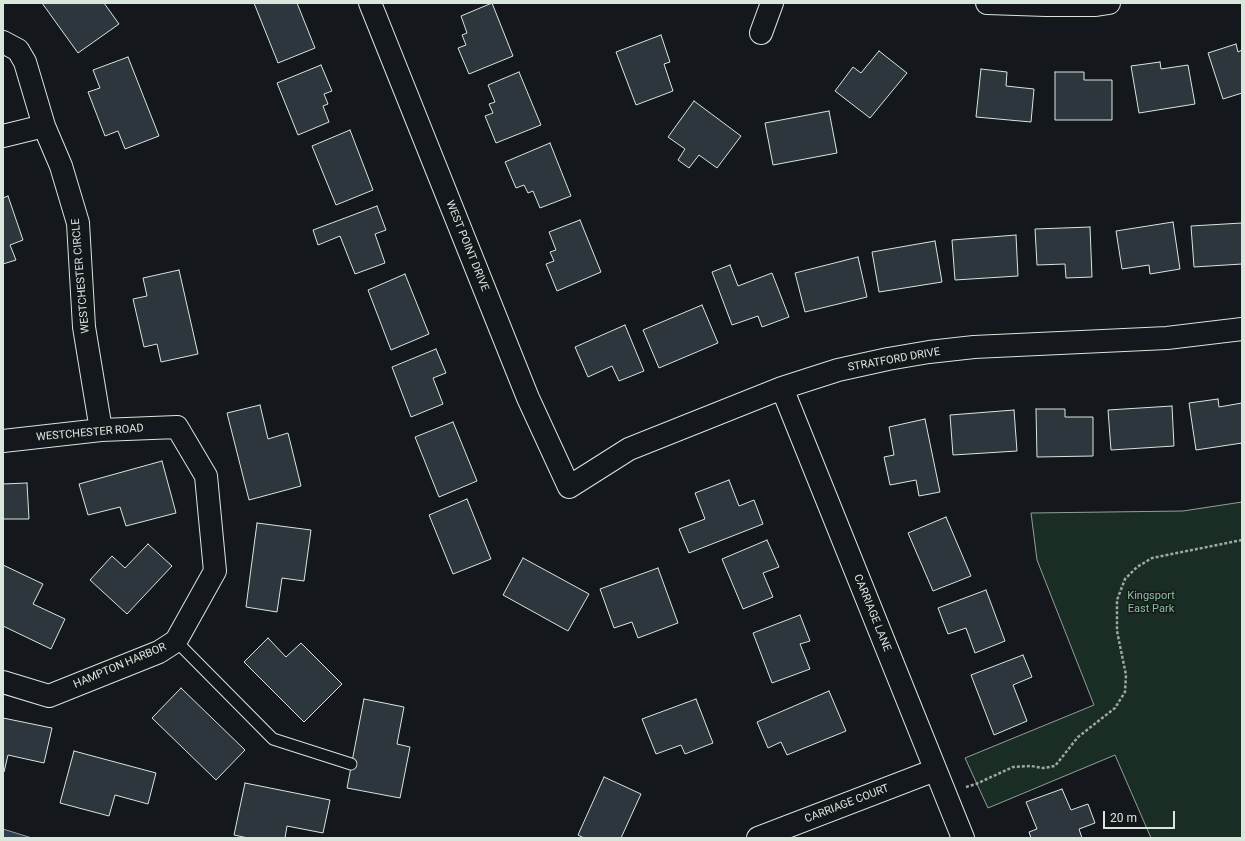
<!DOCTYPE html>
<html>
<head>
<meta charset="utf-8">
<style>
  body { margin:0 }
  #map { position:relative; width:1245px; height:841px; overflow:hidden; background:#14181c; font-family:Roboto,sans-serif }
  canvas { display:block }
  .frame { position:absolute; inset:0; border:4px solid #d8e6dc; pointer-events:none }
  .scale { position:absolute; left:1103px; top:811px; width:72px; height:18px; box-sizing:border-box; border:2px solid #d8e6dc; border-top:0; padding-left:5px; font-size:12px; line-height:14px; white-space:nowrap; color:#d8e6dc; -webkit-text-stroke:3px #14181c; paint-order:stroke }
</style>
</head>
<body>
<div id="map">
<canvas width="1245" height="841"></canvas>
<div class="frame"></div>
<div class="scale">20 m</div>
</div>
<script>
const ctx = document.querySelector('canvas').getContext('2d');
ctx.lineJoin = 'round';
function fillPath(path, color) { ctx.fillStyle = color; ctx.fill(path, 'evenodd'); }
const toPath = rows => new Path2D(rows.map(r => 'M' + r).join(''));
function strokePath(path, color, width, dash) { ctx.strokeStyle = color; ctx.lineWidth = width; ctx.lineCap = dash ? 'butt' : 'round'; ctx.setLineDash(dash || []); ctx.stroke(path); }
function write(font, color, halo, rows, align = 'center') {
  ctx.font = font + ' Roboto,sans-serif'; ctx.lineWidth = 3; ctx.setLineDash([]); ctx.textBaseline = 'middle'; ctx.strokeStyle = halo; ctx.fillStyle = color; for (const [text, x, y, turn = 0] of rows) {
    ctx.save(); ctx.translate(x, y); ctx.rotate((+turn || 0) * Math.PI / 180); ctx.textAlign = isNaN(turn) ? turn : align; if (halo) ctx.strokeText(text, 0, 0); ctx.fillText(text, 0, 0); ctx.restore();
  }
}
const green = toPath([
  [1242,502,1242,838,1151,838,1115,755,988,808,965,758,1094,705,1037,560,1031,513,1183,511,1242,502]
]);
fillPath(green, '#1a2d24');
strokePath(green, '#939e99', 1);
const water = toPath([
  [3,829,32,838,3,838,3,829]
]);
fillPath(water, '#2f3f4d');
strokePath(water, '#939e99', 1);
const building = toPath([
  [42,3,104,3,119,24,78,53,42,3],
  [254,3,297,3,315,48,278,63,254,3],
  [492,3,513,56,469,74,458,48,466,45,462,35,467,33,461,16,492,3],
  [661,35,670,62,664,64,673,91,636,105,616,52,661,35],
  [1236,44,1238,52,1242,50,1242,93,1223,99,1208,53,1236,44],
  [879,51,907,73,870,118,835,91,853,67,861,73,879,51],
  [128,57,159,136,125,149,118,131,105,136,88,92,100,88,93,70,128,57],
  [1160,62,1161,69,1188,65,1195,104,1139,113,1131,66,1160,62],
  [321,65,332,91,324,94,328,104,323,106,329,122,298,135,277,83,321,65],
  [981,69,1007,72,1006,86,1034,89,1031,122,976,117,981,69],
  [519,72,541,125,496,143,485,116,493,113,489,104,495,102,488,85,519,72],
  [1055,72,1084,72,1084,80,1112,80,1112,120,1055,120,1055,72],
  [694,101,741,136,717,168,699,155,689,168,678,160,685,149,668,137,694,101],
  [829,111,837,153,773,165,765,123,829,111],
  [350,130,373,190,336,205,312,146,350,130],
  [550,143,571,196,540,208,533,191,528,193,524,185,516,188,505,162,550,143],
  [8,196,23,240,10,245,16,260,3,264,3,198,8,196],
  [377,206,386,230,375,234,385,263,355,274,340,236,318,245,313,230,377,206],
  [580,220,601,272,557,291,546,264,554,261,550,252,556,250,549,232,580,220],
  [1173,222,1180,269,1150,274,1149,265,1122,269,1116,231,1173,222],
  [1242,223,1242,264,1194,267,1191,226,1242,223],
  [1090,227,1092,277,1066,278,1065,264,1037,265,1035,229,1090,227],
  [1016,235,1018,276,955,280,952,240,1016,235],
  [935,241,942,282,879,292,872,252,935,241],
  [858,257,867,297,805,312,795,273,858,257],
  [730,265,738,286,772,273,789,317,762,327,758,316,732,325,712,272,730,265],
  [179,270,198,354,161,362,157,344,144,347,133,299,147,296,143,278,179,270],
  [405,274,429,334,391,350,368,290,405,274],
  [702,305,718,343,659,368,643,330,702,305],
  [625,325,644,371,619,381,612,366,588,377,575,347,625,325],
  [436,349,446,373,433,378,443,404,411,417,392,367,436,349],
  [1218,399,1219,407,1242,403,1242,443,1196,450,1189,403,1218,399],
  [260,405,268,439,288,433,301,486,249,500,227,413,260,405],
  [1172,406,1174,446,1111,450,1108,410,1172,406],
  [1036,409,1065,409,1065,417,1093,417,1093,456,1037,457,1036,409],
  [1014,410,1017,451,953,455,950,415,1014,410],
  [925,419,940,492,919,496,916,480,890,485,884,457,894,455,889,427,925,419],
  [453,422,477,481,439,497,415,437,453,422],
  [162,461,176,513,126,526,120,507,88,515,79,484,162,461],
  [729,480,739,506,754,500,763,524,689,553,679,529,705,519,695,493,729,480],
  [27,483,29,519,3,519,3,484,27,483],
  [467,499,491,559,453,574,429,515,467,499],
  [946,517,971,576,933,591,908,533,946,517],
  [257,523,311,530,304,581,282,578,277,612,246,607,257,523],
  [767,540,779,567,763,573,773,597,743,609,722,559,767,540],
  [148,544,172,566,127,614,90,580,112,556,125,568,148,544],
  [523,558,589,594,568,631,503,595,523,558],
  [3,565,43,584,33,604,65,619,51,649,3,626,3,565],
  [658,568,678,623,638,638,632,622,614,628,600,589,658,568],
  [986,590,1005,641,975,653,966,628,948,634,938,608,986,590],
  [800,615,810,641,800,644,810,669,772,683,753,633,800,615],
  [268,638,286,657,301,643,342,684,304,722,244,662,268,638],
  [1023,655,1032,677,1013,685,1027,721,994,735,971,675,1023,655],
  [181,688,245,750,216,780,152,718,181,688],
  [829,691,846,731,787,755,781,742,768,748,757,722,829,691],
  [364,699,404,707,397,744,410,747,400,798,347,788,364,699],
  [696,699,713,743,685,754,681,745,656,754,642,719,696,699],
  [3,718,52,728,44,763,8,755,4,772,3,772,3,718],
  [74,751,156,773,148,804,115,795,109,816,60,803,74,751],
  [604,777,641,794,621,838,584,838,578,835,604,777],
  [245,783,330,800,323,833,287,826,285,838,248,838,234,835,245,783],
  [1062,789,1071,810,1088,804,1095,823,1079,829,1082,838,1031,838,1029,832,1037,829,1026,802,1062,789]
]);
fillPath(building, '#2c363c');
strokePath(building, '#d8e6dc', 1);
const service = toPath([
  [176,641,273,739,351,764]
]);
const minor = toPath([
  [370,3,528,398,569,487,629,449,782,388,838,370,888,359,929,352,974,347,1167,338,1242,329],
  [987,3,1046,5,1096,5,1109,3],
  [761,33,772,3],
  [3,42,18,50,25,62,44,126,61,166,78,223,84,327,101,430],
  [3,136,44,126],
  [782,388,963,838],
  [3,441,101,430,177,427,206,476,215,571,176,641,159,652,49,696,3,682],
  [758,838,935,770]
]);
strokePath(service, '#d8e6dc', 13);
strokePath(minor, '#d8e6dc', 24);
strokePath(toPath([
  [966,787,976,784,1013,767,1031,766,1043,768,1055,766,1078,737,1115,708,1125,692,1126,675,1117,631,1117,600,1125,579,1137,567,1152,558,1242,540]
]), '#9da8a2', 2.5, [3, 2]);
strokePath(service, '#14181c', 11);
strokePath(minor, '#14181c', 22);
write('11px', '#d8e6dc', '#14181c', [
  ["WEST POINT DRIVE",467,246,68],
  ["WESTCHESTER CIRCLE",81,276,-95],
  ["STRATFORD DRIVE",894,360,-10],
  ["WESTCHESTER ROAD",90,433,-5],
  ["CARRIAGE LANE",872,613,68],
  ["HAMPTON HARBOR",120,666,-23],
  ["CARRIAGE COURT",847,804,-21]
]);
write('11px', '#8ac095', '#14181c', [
  ["Kingsport",1151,596],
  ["East Park",1151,609]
]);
</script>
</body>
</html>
